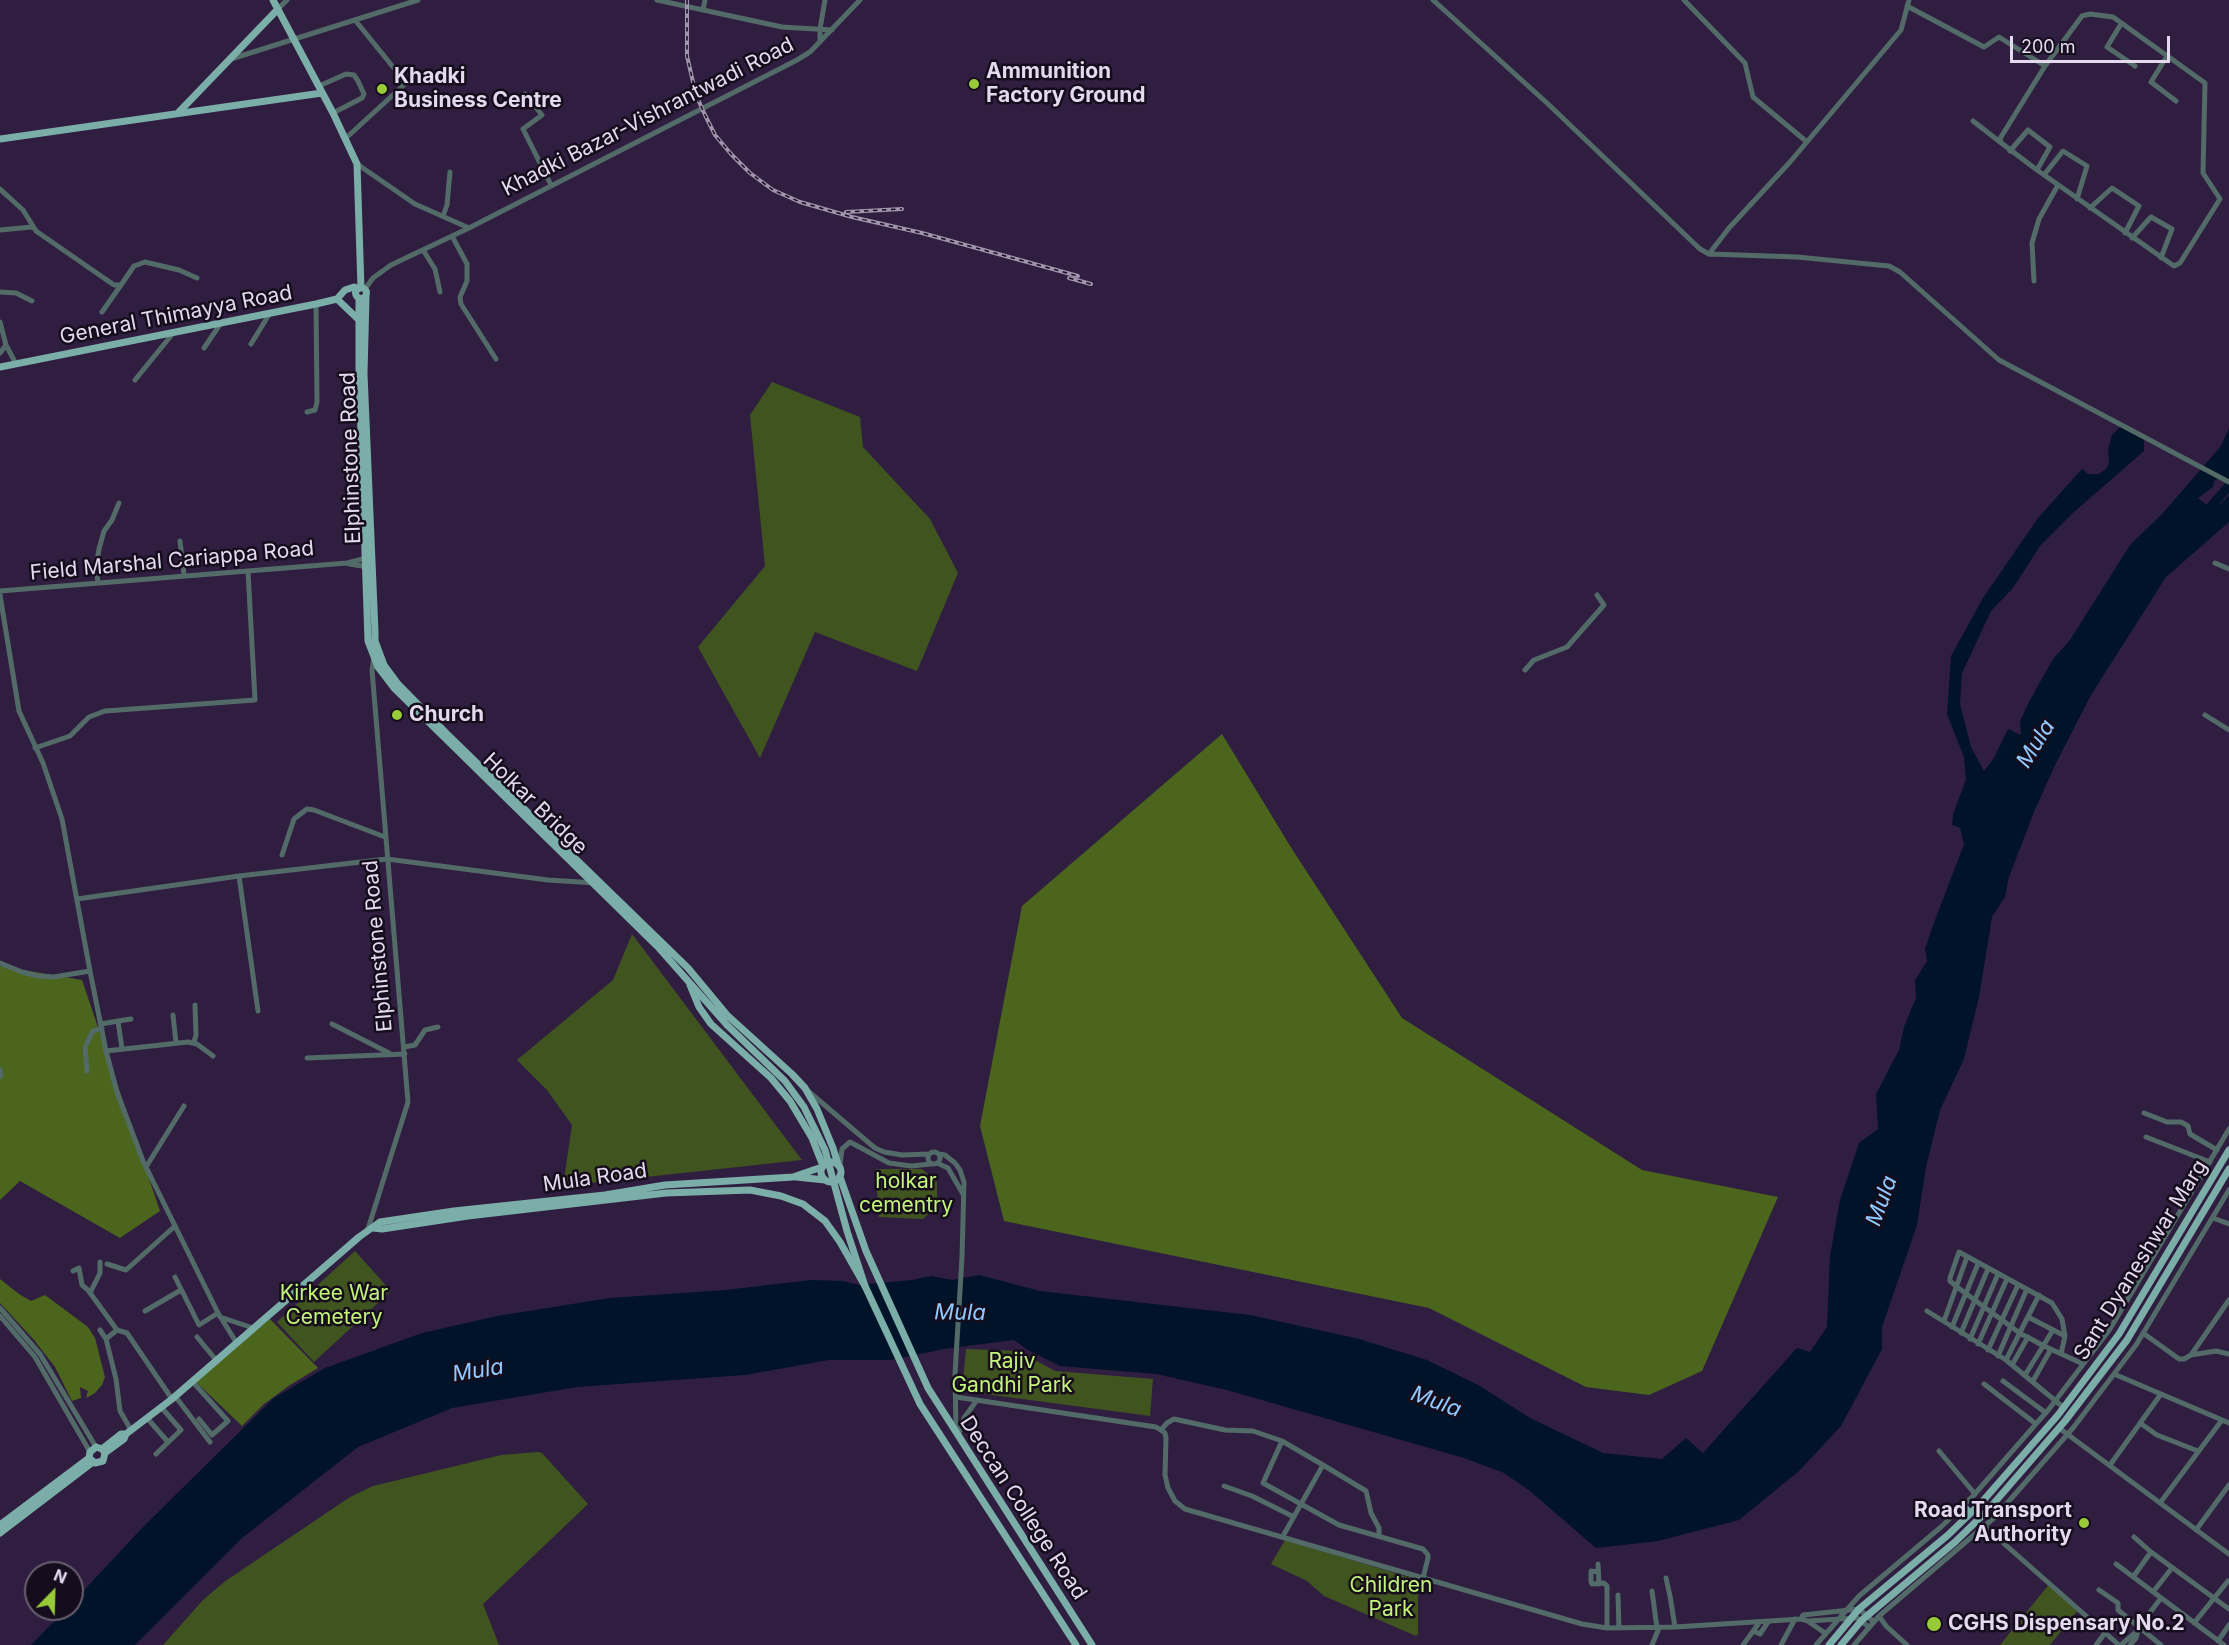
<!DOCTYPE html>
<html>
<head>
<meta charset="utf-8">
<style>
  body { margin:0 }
  #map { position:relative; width:2229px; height:1645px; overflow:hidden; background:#301e40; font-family:Inter,sans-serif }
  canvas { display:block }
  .north { position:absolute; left:24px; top:1561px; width:60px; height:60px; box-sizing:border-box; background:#150d1c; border:2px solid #685f70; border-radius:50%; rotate:23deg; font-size:16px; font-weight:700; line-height:24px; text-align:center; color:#e4d9ef }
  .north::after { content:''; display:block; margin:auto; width:21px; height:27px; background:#98cb37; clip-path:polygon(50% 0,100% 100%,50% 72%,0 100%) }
  .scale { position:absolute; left:2010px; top:36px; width:160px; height:27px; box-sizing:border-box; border:3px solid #e4d9ef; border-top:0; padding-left:8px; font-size:18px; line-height:21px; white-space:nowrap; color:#e4d9ef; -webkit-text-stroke:4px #150d1c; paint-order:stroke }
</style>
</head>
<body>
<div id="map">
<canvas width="2229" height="1645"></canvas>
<div class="north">N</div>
<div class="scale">200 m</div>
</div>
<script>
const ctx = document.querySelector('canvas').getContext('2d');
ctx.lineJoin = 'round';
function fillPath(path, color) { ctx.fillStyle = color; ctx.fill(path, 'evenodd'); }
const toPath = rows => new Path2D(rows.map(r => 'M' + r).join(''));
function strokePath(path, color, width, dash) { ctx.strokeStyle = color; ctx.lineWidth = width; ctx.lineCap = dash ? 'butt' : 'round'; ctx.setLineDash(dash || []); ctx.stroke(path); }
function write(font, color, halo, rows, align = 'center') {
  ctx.font = font + ' Inter,sans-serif'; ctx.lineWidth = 5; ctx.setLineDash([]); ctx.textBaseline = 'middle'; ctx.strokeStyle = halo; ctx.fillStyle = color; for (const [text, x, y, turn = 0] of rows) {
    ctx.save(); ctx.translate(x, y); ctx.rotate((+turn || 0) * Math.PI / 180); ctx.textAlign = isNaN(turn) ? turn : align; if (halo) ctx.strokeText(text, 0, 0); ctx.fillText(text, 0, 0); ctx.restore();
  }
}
fillPath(toPath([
  [772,382,860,417,863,447,930,519,958,573,917,671,815,632,760,758,698,647,765,566,750,415],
  [632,934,802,1160,563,1186,572,1125,547,1090,517,1060,613,980],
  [875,1169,922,1169,937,1182,937,1205,923,1219,879,1217],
  [355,1251,391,1291,314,1362,277,1322],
  [966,1349,1018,1351,1055,1371,1153,1379,1150,1416,985,1394,962,1389],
  [538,1452,542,1453,588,1504,483,1604,499,1645,163,1645,203,1600,224,1582,350,1497,373,1486,501,1455],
  [1285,1540,1418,1580,1418,1634,1416,1636,1324,1596,1307,1581,1271,1564],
  [2050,1583,2079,1609,2050,1645,2000,1645]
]), '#40541f');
fillPath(toPath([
  [1222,734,1292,849,1402,1018,1642,1170,1778,1197,1702,1371,1649,1395,1586,1387,1429,1308,1004,1221,980,1126,1022,906],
  [0,966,82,980,160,1211,120,1238,20,1181,0,1200],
  [0,1279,19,1294,31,1301,45,1295,88,1327,95,1338,105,1377,102,1385,95,1393,86,1398,88,1391,80,1387,81,1398,72,1401,55,1367,34,1340,0,1303],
  [270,1319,318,1368,290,1385,264,1404,242,1426,195,1381]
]), '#4b651d');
fillPath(toPath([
  [2121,426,2144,437,2144,451,2074,512,2040,546,2013,588,1991,611,1962,673,1960,704,1971,747,1984,771,1994,758,2008,729,2021,735,2020,721,2030,700,2053,659,2070,640,2130,545,2163,513,2221,446,2229,428,2229,480,2221,477,2214,481,2213,487,2198,498,2209,507,2220,504,2229,495,2229,522,2166,577,2091,695,2054,767,2034,812,2009,877,2005,897,1992,917,1979,997,1964,1059,1940,1110,1926,1167,1917,1225,1882,1327,1882,1349,1841,1426,1799,1471,1739,1520,1658,1541,1596,1548,1530,1491,1504,1473,1464,1458,1227,1390,1156,1374,1060,1366,1028,1350,1014,1340,944,1349,890,1360,829,1360,745,1375,577,1387,452,1408,358,1447,242,1538,135,1645,31,1645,66,1609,72,1609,72,1603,143,1527,274,1398,325,1368,422,1333,497,1316,610,1298,725,1290,811,1280,843,1281,859,1285,912,1280,931,1276,952,1280,979,1275,1040,1291,1250,1315,1359,1339,1427,1360,1480,1386,1530,1418,1603,1453,1662,1459,1686,1438,1703,1453,1797,1348,1810,1352,1827,1327,1830,1256,1840,1200,1859,1143,1878,1129,1876,1094,1899,1050,1904,1027,1916,998,1915,980,1927,961,1925,949,1932,928,1964,844,1960,828,1952,825,1953,814,1966,780,1964,757,1947,714,1951,656,1983,598,2038,518,2082,469,2088,474,2099,474,2106,469,2109,463,2108,450,2112,435]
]), '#001328');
strokePath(toPath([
  [2205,513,2229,486]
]), '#001328', 9);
strokePath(toPath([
  [657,0,782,27,832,30],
  [1433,0,1547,103,1700,249,1709,254,1797,257,1889,266,1900,272,1999,360,2229,482],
  [1684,0,1745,63,1753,97,1807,142],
  [1907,6,1984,47,1999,37,2045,66],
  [278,9,287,0],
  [703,10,705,0],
  [2090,14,2113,17,2205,83,2203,173,2220,199,2180,263,2174,266,2037,170,2000,142,2001,137,2045,66,2082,16,2090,14],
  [2121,24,2107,47,2135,66],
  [820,42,820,29,825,0],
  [2167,56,2151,82,2176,101],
  [231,59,418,0],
  [319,86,346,74,354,75,358,81,364,94,362,98,333,113],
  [525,94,542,115,523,129,551,185],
  [1973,121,2000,142],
  [346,138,406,83,355,20],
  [2010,151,2028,130,2050,147,2037,170],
  [357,164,415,204,469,228],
  [2044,175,2063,151,2087,166,2077,199],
  [0,189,23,210,36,231,114,285,121,285,134,266,145,262,179,270,197,278],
  [2090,208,2112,188,2139,206,2125,233],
  [443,216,447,205,450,172],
  [0,230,32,227],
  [452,236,467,264,467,281,460,297,461,304,496,359],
  [2132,238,2151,217,2172,229,2161,258],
  [423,250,435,269,440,292],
  [1709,254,1729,228,1790,162,1901,30,1909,0],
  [2034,281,2032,243,2039,219,2058,185],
  [365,289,373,278,391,265,469,228,797,60,810,52,860,0],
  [0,292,16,293,32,301],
  [102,312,121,285],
  [0,322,6,345,16,364],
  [251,344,270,313],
  [204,348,221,323],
  [0,353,6,345],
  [135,380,174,332],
  [307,412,315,410,317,402,316,304],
  [180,541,184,575],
  [2215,563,2229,569],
  [349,564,369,567],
  [98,583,96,567,99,549,104,531,112,520,119,503],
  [0,591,347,563,367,558],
  [0,595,19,711,43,763,62,819,90,971,106,1051,117,1092,143,1161,218,1313,236,1342],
  [1525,670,1534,660,1567,647,1604,605,1597,595],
  [2205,715,2229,730],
  [35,748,70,736,89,717,105,711,255,700,248,571],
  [282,855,294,819,307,809,314,810,385,837],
  [239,876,258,1011],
  [77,899,239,876,387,859,548,880,595,883],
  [0,963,22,972,38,976,54,977,90,971],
  [173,1015,176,1043],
  [101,1024,118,1021],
  [332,1024,389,1053],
  [194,1042,196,1035,195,1005],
  [404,1047,415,1045,425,1030,438,1027],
  [122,1049,118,1021,131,1019],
  [106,1051,188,1042,197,1044,213,1056],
  [307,1058,405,1054],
  [0,1070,1,1076],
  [87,1071,85,1047,93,1031,102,1028],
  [808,1091,875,1148,884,1152,902,1155,929,1154],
  [2144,1113,2167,1122,2181,1122,2188,1126,2190,1134,2217,1150],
  [2146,1137,2210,1162],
  '928 1158a6 6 0 1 1 12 0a6 6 0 1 1-12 0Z',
  [939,1154,945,1155,955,1163,960,1170,964,1182,962,1257,955,1374,956,1431],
  [937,1163,948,1168,963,1194],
  [840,1165,842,1149,850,1142,889,1163,911,1166,931,1164],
  [146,1167,184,1106],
  [2213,1218,2229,1224],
  [367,1232,408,1102,372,670,374,657],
  [107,1264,126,1270,175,1226],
  [73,1271,79,1268,82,1285,88,1290,117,1330,127,1333,172,1399],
  [175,1277,199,1325,218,1313],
  [90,1293,100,1273,100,1262],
  [0,1308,40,1354,96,1447],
  [145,1311,181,1290],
  [1927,1311,2006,1360,2063,1407],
  [0,1316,35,1357,90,1452],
  [220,1317,253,1328],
  [2028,1317,2065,1336],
  [1944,1321,1967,1257],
  [1952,1327,1978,1264],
  [100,1330,106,1339],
  [117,1330,106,1339,116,1379,120,1411,131,1430],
  [1961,1333,1988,1269],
  [2143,1333,2179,1359,2184,1359,2191,1355,2229,1300],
  [197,1337,216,1360],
  [1970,1339,1998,1274],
  [1978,1344,2007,1279],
  [1988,1350,2018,1285],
  [2061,1354,2065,1336,2062,1319,2052,1303,1959,1252,1950,1278,1950,1281,1957,1287,2021,1334,2033,1340,2042,1345,2083,1364],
  [2191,1355,2216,1351,2229,1354],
  [1998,1356,2027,1289],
  [2006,1360,2039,1295],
  [2012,1365,2028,1337],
  [2114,1374,2229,1423],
  [2025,1375,2053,1330],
  [192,1381,228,1421,212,1435,199,1419],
  [2003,1381,2046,1413],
  [2033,1381,2051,1349],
  [1984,1384,2036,1424],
  [175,1396,210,1442],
  [956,1397,1156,1427,1165,1433,1166,1438,1165,1475,1168,1488,1175,1501,1185,1509,1582,1624,1607,1628,1675,1627,1801,1619,1808,1621,1857,1618,1869,1627],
  [147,1418,168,1442],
  [2140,1423,2157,1435,2198,1451],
  [2059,1428,2229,1554],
  [1161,1430,1167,1423,1174,1419,1225,1430,1253,1431,1282,1441,1323,1465],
  [958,1436,964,1418,977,1400],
  [1282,1441,1263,1483,1339,1525,1423,1549,1428,1555,1428,1558,1423,1578],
  [1939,1451,1975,1494],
  [156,1454,181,1430,161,1407],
  [2110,1465,2161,1394],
  [1224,1486,1252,1496,1294,1517],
  [2160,1503,2222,1420],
  [1983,1525,2119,1645],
  [2196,1530,2229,1485],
  [1283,1536,1323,1465,1366,1491,1371,1513,1379,1528,1379,1536],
  [2134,1537,2151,1552,2229,1609],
  [1598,1564,1599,1584],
  [2116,1564,2224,1645],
  [1598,1572,1591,1571,1591,1582,1592,1584,1604,1583,1607,1586,1607,1628],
  [2133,1577,2151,1552],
  [1666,1578,1670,1596,1675,1627],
  [2099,1590,2118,1603,2118,1610,2161,1645],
  [1652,1591,1657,1628],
  [2153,1592,2172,1568],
  [1618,1595,1619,1628],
  [1879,1616,1886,1626,1907,1645],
  [1801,1619,1803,1615,1859,1609,1874,1622],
  [1809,1622,1825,1633],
  [2194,1623,2228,1581],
  [1753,1631,1760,1634,1768,1622],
  [2218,1641,2229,1625],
  [1652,1645,1659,1628],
  [1743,1645,1759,1623],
  [1781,1645,1795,1619],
  [1816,1645,1859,1596,1941,1527,1973,1496,2049,1409,2110,1329,2229,1129],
  [1854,1645,1879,1616,1995,1517,2073,1428,2136,1345,2229,1190],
  [2096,1645,2105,1633],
  [2121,1645,2136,1632],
  [2130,1645,2136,1638,2139,1627,2161,1598]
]), '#536b68', 5);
strokePath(toPath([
  [273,0,333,113,357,164,361,288],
  [178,113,278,9],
  [0,139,322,93],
  '355.5 293a5.5 5.5 0 1 1 11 0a5.5 5.5 0 1 1-11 0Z',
  [366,297,364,374,375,632,375,641,384,665,398,684,447,734,688,968,727,1015,792,1074,805,1088,817,1109,833,1148,838,1164],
  [359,298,359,374,368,641,378,667,394,688,658,947,727,1025],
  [337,299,358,319],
  [0,367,316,304,337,299,345,290,354,287,358,289],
  [690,985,699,1007,711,1024,771,1078,790,1101,812,1138,823,1166],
  '821 1172a10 10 0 1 1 20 0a10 10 0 1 1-20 0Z',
  [796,1177,825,1180],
  [840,1177,866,1251,928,1388,1092,1645],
  [373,1228,382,1229,468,1216,666,1193,750,1190,781,1196,803,1204,825,1221,840,1242,865,1286,920,1404,1076,1645],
  [102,1449,121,1434,126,1434],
  [105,1453,102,1449,96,1447,90,1452,89,1458,95,1463,103,1461,105,1453,124,1439,126,1434,172,1399,359,1237,380,1222,454,1211,605,1195,665,1185,793,1177,822,1167],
  [1963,1506,1970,1513],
  [0,1525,89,1458],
  [0,1533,93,1462],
  [1829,1645,1859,1609,1948,1535,1981,1503,2058,1415,2119,1334,2229,1150],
  [1841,1645,1862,1620,1955,1542,1988,1510,2065,1421,2127,1340,2229,1169]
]), '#7baea8', 7);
const rail = toPath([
  [687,0,687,56,696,95,705,115,715,135,731,154,750,173,773,190,800,202,852,217,922,233,1078,276],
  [846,212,902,209],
  [1069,278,1091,284]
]);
strokePath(rail, '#a093ad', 4);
strokePath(rail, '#150d1c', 1.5, [4.5]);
strokePath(toPath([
  [727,1025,785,1081,804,1107,825,1150,847,1231,865,1286]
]), '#7baea8', 7);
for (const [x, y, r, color] of [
  [974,84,6,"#98cb37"],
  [382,89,6,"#98cb37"],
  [397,715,6,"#98cb37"],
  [2084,1523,6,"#98cb37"],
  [1934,1624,8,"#98cb37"]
]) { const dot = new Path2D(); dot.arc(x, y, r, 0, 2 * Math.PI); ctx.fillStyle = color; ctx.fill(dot); strokePath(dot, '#150d1c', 2); }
write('bold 21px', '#e4d9ef', '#150d1c', [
  ["Ammunition",986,72],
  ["Factory Ground",986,96],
  ["Khadki",394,77],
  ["Business Centre",394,101],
  ["Church",409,715],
  ["Road Transport",2072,1511,"right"],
  ["Authority",2072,1535,"right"],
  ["CGHS Dispensary No.2",1948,1624]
], 'left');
write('21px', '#e4d9ef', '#150d1c', [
  ["Khadki Bazar-Vishrantwadi Road",648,117,-27],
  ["General Thimayya Road",176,315,-11],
  ["Elphinstone Road",351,458,-92],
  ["Field Marshal Cariappa Road",172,561,-5],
  ["Holkar Bridge",535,804,44],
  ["Elphinstone Road",378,946,-95],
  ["Mula Road",595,1178,-8],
  ["Sant Dyaneshwar Marg",2141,1260,-58],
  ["Deccan College Road",1023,1508,57]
]);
write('21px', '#c3f379', '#150d1c', [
  ["holkar",906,1182],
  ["cementry",906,1206],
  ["Kirkee War",334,1294],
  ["Cemetery",334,1318],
  ["Rajiv",1012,1362],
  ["Gandhi Park",1012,1386],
  ["Children",1391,1586],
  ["Park",1391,1610]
]);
write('italic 22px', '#91caff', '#150d1c', [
  ["Mula",2036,744,-58],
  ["Mula",1882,1201,-70],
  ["Mula",960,1313,1],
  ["Mula",478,1371,-9],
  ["Mula",1436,1402,20]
]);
</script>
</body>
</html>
